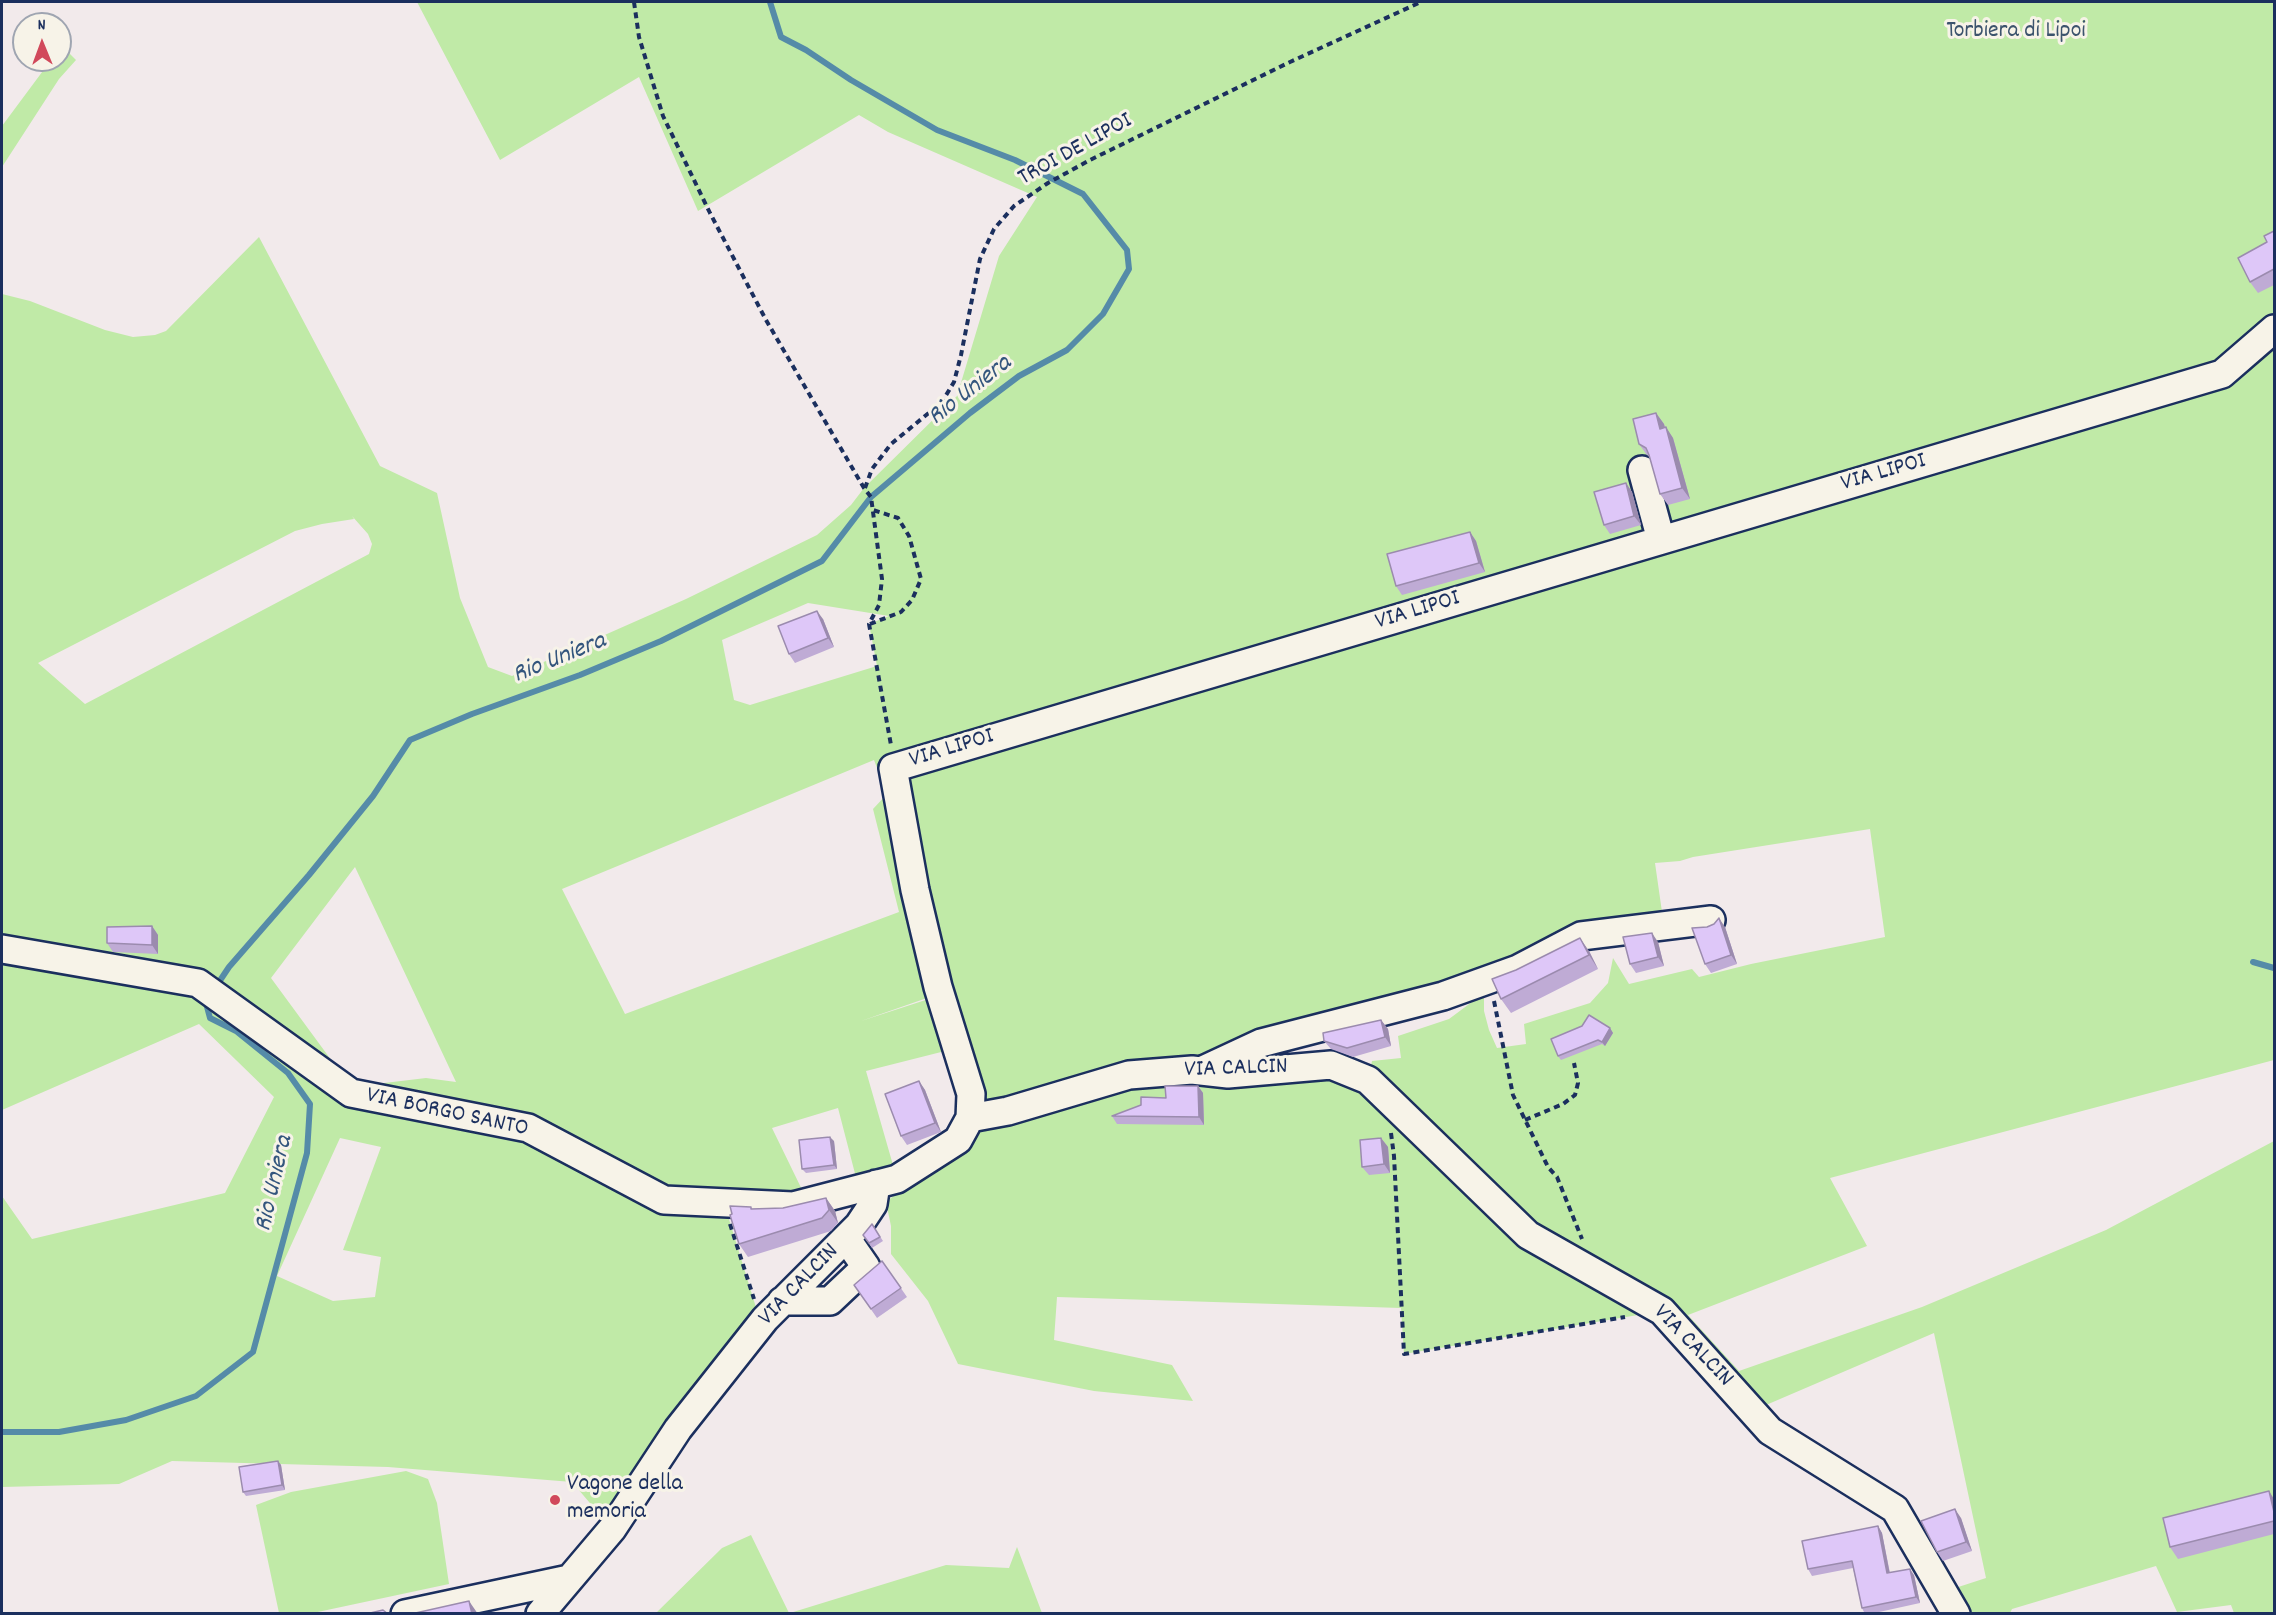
<!DOCTYPE html>
<html>
<head>
<meta charset="utf-8">
<style>
  body { margin:0 }
  #map { position:relative; width:2276px; height:1615px; overflow:hidden; background:#f2eaeb; font-family:Dekko,sans-serif }
  canvas { display:block }
  .frame { position:absolute; inset:0; border:3px solid #1b2f5e; pointer-events:none }
  .north { position:absolute; left:12px; top:12px; width:60px; height:60px; box-sizing:border-box; background:#f7f3e8; border:2px solid #9fa5b1; border-radius:50%; rotate:359deg; font-size:16px; font-weight:700; line-height:24px; text-align:center; color:#1b2f5e }
  .north::after { content:''; display:block; margin:auto; width:21px; height:27px; background:#d1495b; clip-path:polygon(50% 0,100% 100%,50% 72%,0 100%) }
</style>
</head>
<body>
<div id="map">
<canvas width="2276" height="1615"></canvas>
<div class="frame"></div>
<div class="north">N</div>
</div>
<script>
const ctx = document.querySelector('canvas').getContext('2d');
ctx.lineJoin = 'round';
function fillPath(path, color) { ctx.fillStyle = color; ctx.fill(path, 'evenodd'); }
const toPath = rows => new Path2D(rows.map(r => 'M' + r).join(''));
function strokePath(path, color, width, dash) { ctx.strokeStyle = color; ctx.lineWidth = width; ctx.lineCap = dash ? 'butt' : 'round'; ctx.setLineDash(dash || []); ctx.stroke(path); }
function write(font, color, halo, rows, align = 'center') {
  ctx.font = font + ' Dekko,sans-serif'; ctx.lineWidth = 6; ctx.setLineDash([]); ctx.textBaseline = 'middle'; ctx.strokeStyle = halo; ctx.fillStyle = color; for (const [text, x, y, turn = 0] of rows) {
    ctx.save(); ctx.translate(x, y); ctx.rotate((+turn || 0) * Math.PI / 180); ctx.textAlign = isNaN(turn) ? turn : align; if (halo) ctx.strokeText(text, 0, 0); ctx.fillText(text, 0, 0); ctx.restore();
  }
}
fillPath(toPath([
  [417,2,2274,2,2274,1060,1830,1178,1867,1246,1688,1315,1739,1371,1922,1307,2106,1230,2274,1141,2274,1613,2234,1613,2231,1605,2177,1612,2156,1566,2012,1609,2010,1613,1956,1613,1943,1592,1986,1578,1934,1333,1752,1411,1662,1311,1404,1354,1401,1308,1057,1297,1054,1340,1172,1365,1193,1401,1094,1391,958,1364,928,1301,891,1254,891,1226,886,1202,975,1130,950,990,861,1021,941,995,957,1048,866,1071,897,1179,859,1189,838,1108,772,1128,808,1202,724,1203,758,1314,612,1529,572,1482,388,1467,172,1461,119,1484,2,1487,2,1196,32,1239,225,1193,274,1097,199,1024,2,1110,2,294,30,301,105,330,133,337,155,335,166,331,259,237,380,466,437,493,460,598,488,667,512,676,686,599,817,535,851,505,864,488,957,396,999,256,1037,197,888,132,859,115,698,211,639,77,500,160],
  [352,516,368,534,372,544,369,554,85,704,38,663,295,531,322,524,354,519],
  [808,603,889,616,869,624,877,666,750,705,734,700,722,640],
  [874,760,887,794,873,809,899,912,625,1014,562,889],
  [1870,829,1885,937,1751,964,1699,977,1692,969,1629,984,1613,958,1608,983,1590,1003,1524,1024,1526,1044,1497,1048,1489,1030,1484,1011,1484,993,1449,1019,1398,1036,1401,1058,1372,1061,1368,1080,1204,1070,1581,936,1664,926,1655,863,1680,861,1693,857],
  [355,867,456,1082,426,1078,351,1087,271,978],
  [340,1138,381,1147,343,1250,381,1257,375,1297,333,1301,277,1276],
  [60,50,68,52,76,60,59,79,2,167,2,126,51,60,60,60],
  [406,1471,428,1479,437,1503,449,1584,313,1613,279,1613,256,1505,291,1492],
  [751,1535,789,1613,656,1613,722,1548],
  [1017,1547,1042,1613,790,1613,946,1565,1009,1568]
]), '#c0eaa7');
strokePath(toPath([
  [2253,962,2274,968],
  [215,988,229,967,309,875,373,796,410,740,472,714,580,675,661,641,822,561,871,497,970,413,1019,376,1067,350,1103,314,1129,269,1127,250,1083,194,1015,160,937,130,851,80,806,50,781,37,770,2],
  [2,1432,59,1432,126,1420,196,1396,253,1352,307,1153,310,1104,288,1073,236,1031,210,1018,206,1003,208,999]
]), '#558ba8', 6);
const minor = toPath([
  [1642,470,1661,540],
  [2,949,198,983,351,1093,528,1128,664,1200,793,1206,897,1179,958,1140,970,1118,971,1094,938,987,915,890,893,768,2222,374,2274,329],
  [1203,1070,1261,1043,1443,996,1518,969,1581,936,1711,920],
  [970,1118,1008,1111,1129,1075,1192,1070,1228,1074,1331,1065,1368,1080,1528,1235,1662,1311,1770,1431,1895,1509,1956,1614],
  [782,1301,830,1301,866,1267,846,1238],
  [405,1614,569,1579],
  [540,1614,612,1529,678,1429,765,1319,859,1225,873,1204,876,1184]
]);
strokePath(minor, '#1b2f5e', 32);
strokePath(toPath([
  [634,2,639,37,663,116,710,213,766,320,864,488,871,497,882,579,879,605,869,624,891,745],
  [865,488,872,469,891,444,942,402,954,382,961,355,980,259,994,229,1014,206,1048,183,1090,160,1290,62,1421,2],
  [870,624,901,612,912,600,921,579,909,536,898,518,873,510],
  [1494,1001,1513,1095,1548,1167,1557,1177,1582,1239],
  [1525,1120,1563,1104,1575,1095,1578,1083,1574,1063],
  [1391,1133,1394,1156,1404,1354,1625,1317],
  [730,1224,754,1299]
]), '#1b2f5e', 4, [6, 4.5]);
strokePath(minor, '#f7f3e8', 27);
fillPath(toPath([
  [2274,231,2274,285,2258,293,2250,282],
  [1656,413,1664,424,1665,427,1673,438,1690,499,1668,505,1660,494,1650,457,1647,455,1639,444],
  [1626,483,1632,492,1641,525,1610,534,1604,525],
  [1470,532,1476,541,1485,572,1402,595,1396,586],
  [823,619,834,647,795,663,789,654],
  [152,926,158,935,158,954,113,952,107,943],
  [1707,927,1725,927,1737,964,1711,973,1705,964],
  [1658,942,1664,966,1636,973,1630,964],
  [1589,951,1598,969,1511,1013,1501,999],
  [1381,1020,1388,1029,1391,1046,1353,1057,1331,1049,1324,1041],
  [1582,1026,1610,1028,1613,1033,1605,1046,1602,1044,1561,1060,1558,1056],
  [919,1081,925,1090,941,1132,907,1145,901,1136],
  [1198,1086,1203,1093,1204,1125,1117,1124,1112,1116],
  [1381,1138,1388,1147,1390,1173,1369,1175,1362,1167],
  [834,1141,837,1169,806,1173,802,1169],
  [826,1198,835,1211,838,1223,831,1231,748,1257,739,1244,752,1209,783,1208],
  [872,1224,883,1241,872,1248,863,1235],
  [882,1261,907,1297,877,1318,854,1285],
  [278,1461,281,1465,285,1490,246,1496,243,1492],
  [2274,1499,2274,1534,2178,1559,2170,1547],
  [1961,1518,1972,1551,1943,1561,1937,1552],
  [1878,1526,1882,1533,1890,1573,1914,1575,1920,1603,1870,1614,1865,1614,1862,1608,1853,1568,1812,1576,1808,1569]
]), '#bfabd5');
fillPath(toPath([
  [1656,413,1664,424,1668,440,1660,429],
  [1666,427,1673,438,1690,499,1682,488],
  [1626,483,1632,492,1641,525,1634,516],
  [1470,532,1476,541,1485,572,1479,563],
  [817,611,823,619,834,647,828,638],
  [1719,918,1725,927,1737,964,1731,955],
  [152,926,158,935,158,954,152,945],
  [1652,933,1658,942,1664,966,1658,957],
  [1580,938,1589,951,1598,969,1589,955],
  [1381,1020,1388,1029,1391,1046,1385,1037],
  [1610,1028,1613,1033,1605,1046,1602,1042],
  [919,1081,925,1090,941,1132,935,1123],
  [1198,1086,1203,1093,1204,1125,1199,1117],
  [830,1137,834,1141,837,1169,834,1165],
  [1381,1138,1388,1147,1390,1173,1384,1164],
  [826,1198,835,1211,838,1223,829,1210],
  [278,1461,281,1465,285,1490,282,1485],
  [2269,1491,2274,1499,2274,1512],
  [1955,1509,1961,1518,1972,1551,1966,1542],
  [1878,1526,1882,1533,1891,1580,1887,1573],
  [1910,1569,1914,1575,1920,1603,1916,1597],
  [469,1601,478,1614,472,1614]
]), '#9b8bae');
const building = toPath([
  [2274,231,2274,269,2250,282,2238,258,2267,242,2264,236,2274,231],
  [1656,413,1660,429,1666,427,1682,488,1660,494,1649,455,1646,448,1639,444,1633,419,1656,413],
  [1626,483,1634,516,1604,525,1594,492,1626,483],
  [1470,532,1479,563,1396,586,1387,554,1470,532],
  [817,611,828,638,789,654,778,626,817,611],
  [1719,918,1731,955,1705,964,1692,928,1707,927,1714,924,1719,918],
  [152,926,152,945,107,943,107,927,152,926],
  [1652,933,1658,957,1630,964,1623,937,1652,933],
  [1580,938,1589,955,1501,999,1492,979,1516,970,1580,938],
  [1589,1015,1610,1028,1602,1042,1598,1040,1558,1056,1551,1039,1582,1026,1589,1015],
  [1381,1020,1385,1037,1347,1048,1324,1041,1323,1033,1381,1020],
  [919,1081,935,1123,901,1136,885,1094,919,1081],
  [1165,1086,1198,1086,1199,1117,1112,1116,1141,1105,1141,1097,1166,1098,1165,1086],
  [830,1137,834,1165,802,1169,799,1140,830,1137],
  [1381,1138,1384,1164,1362,1167,1360,1140,1381,1138],
  [826,1198,829,1210,822,1218,739,1244,730,1215,732,1214,730,1206,751,1207,751,1209,783,1208,826,1198],
  [872,1224,880,1237,869,1243,863,1235,872,1224],
  [882,1261,901,1288,871,1309,854,1285,882,1261],
  [278,1461,282,1485,243,1492,239,1467,278,1461],
  [2269,1491,2274,1512,2274,1521,2170,1547,2163,1518,2269,1491],
  [1955,1509,1966,1542,1937,1552,1921,1521,1955,1509],
  [1878,1526,1887,1573,1910,1569,1916,1597,1862,1608,1852,1561,1808,1569,1802,1541,1878,1526],
  [469,1601,472,1614,411,1614,469,1601],
  [383,1610,388,1614,366,1614,383,1610]
]);
fillPath(building, '#dec7f8');
strokePath(building, '#9b8bae', 1.5);
for (const [x, y, r, color] of [
  [555,1500,6,"#d1495b"]
]) { const dot = new Path2D(); dot.arc(x, y, r, 0, 2 * Math.PI); ctx.fillStyle = color; ctx.fill(dot); strokePath(dot, '#f7f3e8', 2); }
write('24px', '#3c546d', '#f7f3e8', [
  ["Torbiera di Lipoi",2016,33]
]);
write('24px', '#1b2f5e', '#f7f3e8', [
  ["TROI DE LIPOI",1076,151,-29],
  ["VIA LIPOI",1884,474,-16],
  ["VIA LIPOI",1418,612,-17],
  ["VIA LIPOI",952,750,-17],
  ["VIA CALCIN",1236,1070,-2],
  ["VIA BORGO SANTO",447,1114,12],
  ["VIA CALCIN",800,1286,-46],
  ["VIA CALCIN",1692,1347,46]
]);
write('24px', '#1b2f5e', '#f7f3e8', [
  ["Vagone della",567,1486],
  ["memoria",567,1514]
], 'left');
write('italic 26px', '#33557d', '#f7f3e8', [
  ["Rio Uniera",971,392,-38],
  ["Rio Uniera",560,660,-22],
  ["Rio Uniera",276,1184,-77]
]);
</script>
</body>
</html>
